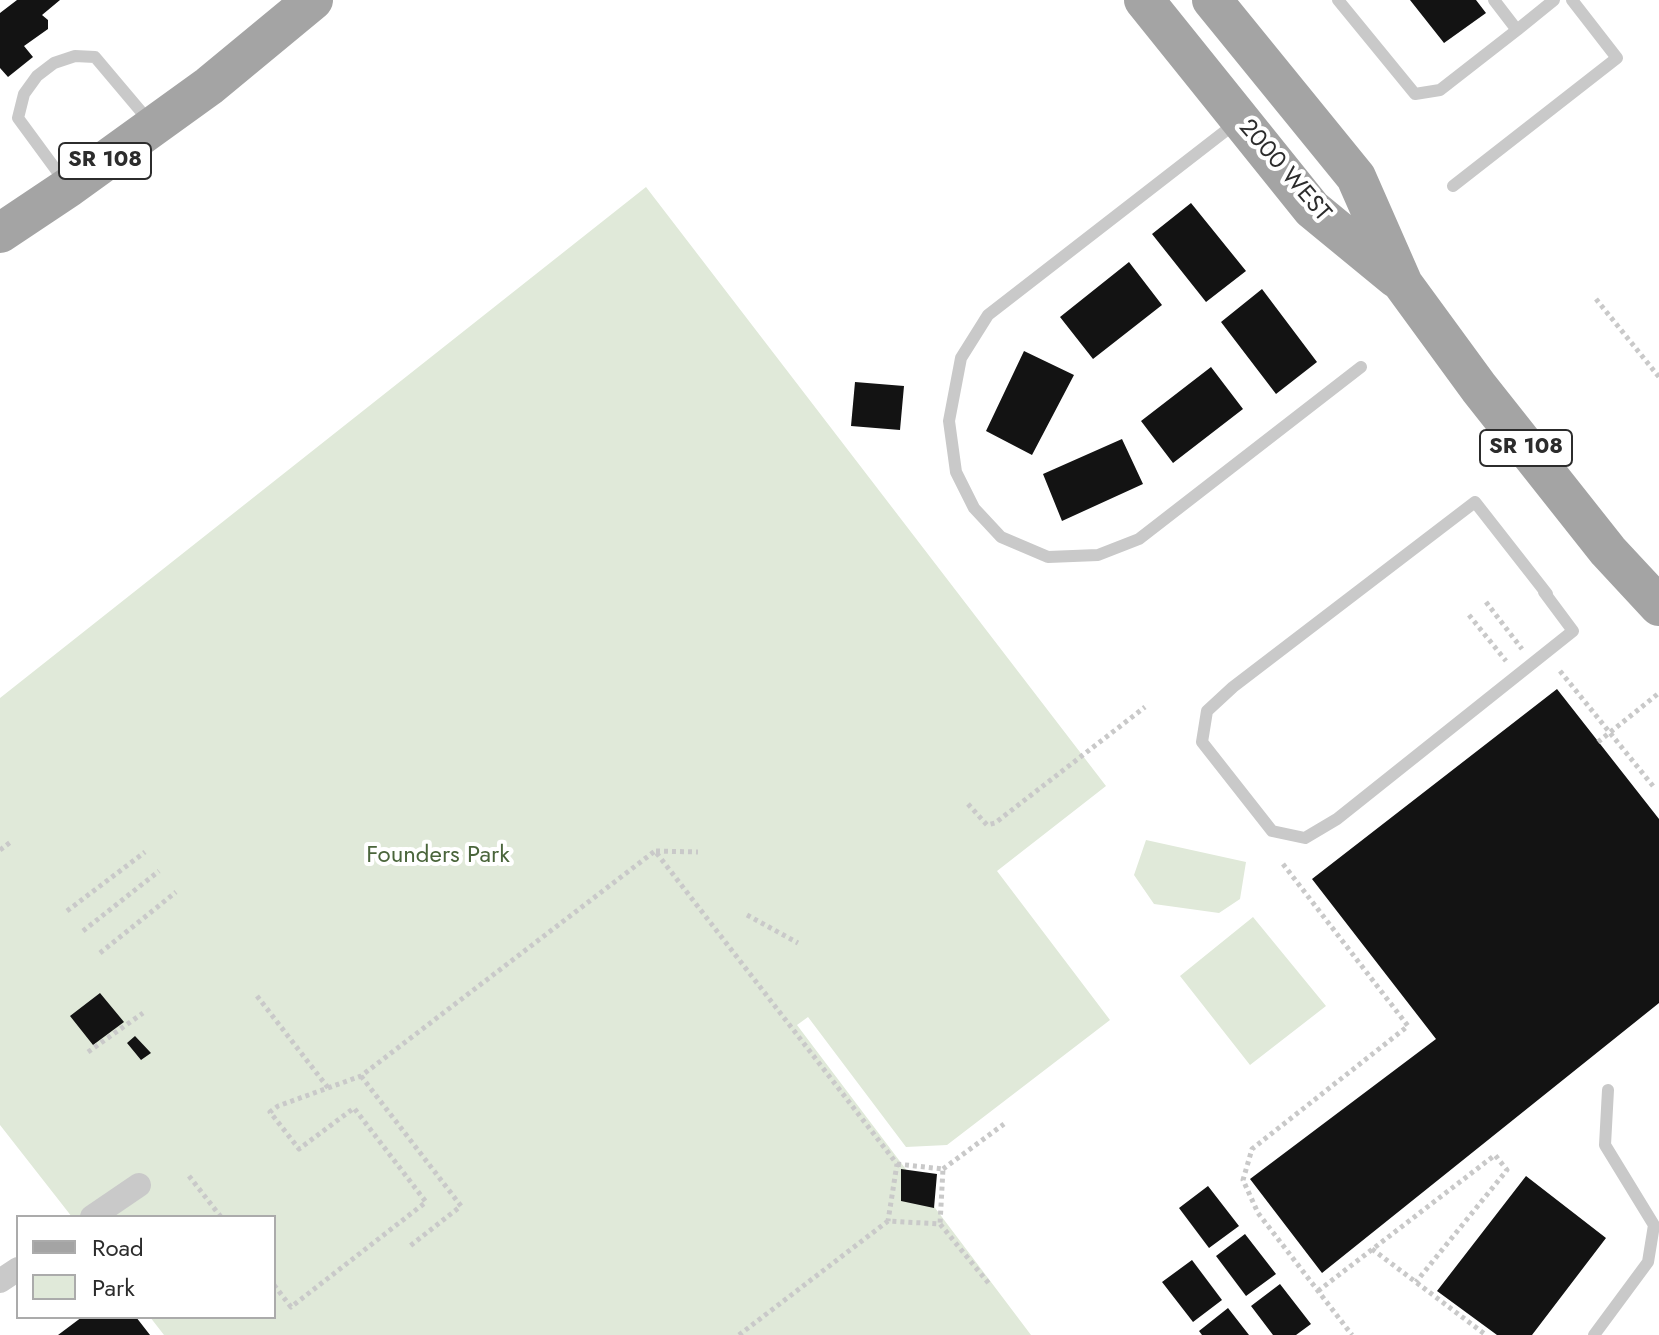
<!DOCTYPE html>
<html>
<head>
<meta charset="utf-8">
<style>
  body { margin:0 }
  #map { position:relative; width:1659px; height:1335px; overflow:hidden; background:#fff; font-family:Jost,sans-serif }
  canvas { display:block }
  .legend { position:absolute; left:16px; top:1215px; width:260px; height:104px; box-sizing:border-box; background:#fff; border:2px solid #ababab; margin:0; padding:10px 14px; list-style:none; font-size:24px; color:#2c2c2c }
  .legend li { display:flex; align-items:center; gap:16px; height:40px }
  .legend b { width:40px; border:2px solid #ababab }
</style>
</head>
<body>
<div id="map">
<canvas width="1659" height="1335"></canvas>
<ul class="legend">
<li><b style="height:10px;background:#a4a4a4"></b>Road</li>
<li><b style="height:22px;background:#e0e9d9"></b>Park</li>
</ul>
</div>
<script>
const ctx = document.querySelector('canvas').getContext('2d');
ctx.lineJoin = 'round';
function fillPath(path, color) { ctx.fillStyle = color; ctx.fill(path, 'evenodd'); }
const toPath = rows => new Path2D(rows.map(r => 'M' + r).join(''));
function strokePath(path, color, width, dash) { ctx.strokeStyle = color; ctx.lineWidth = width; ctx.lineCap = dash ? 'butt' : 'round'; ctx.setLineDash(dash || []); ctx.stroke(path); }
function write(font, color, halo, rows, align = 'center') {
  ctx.font = font + ' Jost,sans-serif'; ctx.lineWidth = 8; ctx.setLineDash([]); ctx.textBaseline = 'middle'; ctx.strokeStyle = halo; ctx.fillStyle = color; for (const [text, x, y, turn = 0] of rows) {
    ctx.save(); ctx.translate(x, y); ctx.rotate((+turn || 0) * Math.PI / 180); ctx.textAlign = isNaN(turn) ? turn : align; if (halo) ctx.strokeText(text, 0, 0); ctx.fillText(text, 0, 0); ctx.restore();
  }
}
fillPath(toPath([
  [646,187,1106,786,997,871,1110,1020,947,1145,906,1147,808,1017,797,1025,1031,1335,164,1335,150,1317,274,1317,274,1217,72,1217,0,1125,0,698],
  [1146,840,1246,862,1240,899,1219,913,1154,904,1134,875],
  [1253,917,1326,1006,1250,1065,1180,976]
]), '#e0e9d9');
fillPath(toPath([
  [17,0,60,0,42,15,48,20,48,29,24,46,33,57,8,77,0,68,0,13],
  [1410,0,1476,0,1486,13,1444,43],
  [1191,203,1246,271,1206,302,1152,234],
  [1129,262,1162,305,1093,359,1060,317],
  [1262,289,1317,362,1276,394,1221,322],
  [1024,351,1074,375,1032,455,986,431],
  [1211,367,1243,409,1173,463,1141,421],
  [855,382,904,386,900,430,851,426],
  [1122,439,1143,484,1062,521,1043,474],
  [1557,689,1659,819,1659,1003,1322,1273,1250,1179,1436,1039,1312,879],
  [100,993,124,1022,93,1045,70,1016],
  [135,1036,151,1053,141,1060,127,1043],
  [901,1169,937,1174,934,1208,901,1201],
  [1526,1176,1606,1238,1532,1335,1497,1335,1437,1291],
  [1208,1186,1239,1226,1209,1248,1179,1208],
  [1245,1234,1276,1274,1246,1296,1216,1256],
  [1192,1260,1222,1300,1193,1322,1162,1282],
  [1280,1284,1311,1324,1296,1335,1273,1335,1251,1306],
  [1228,1308,1249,1335,1202,1335,1199,1331],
  [82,1317,136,1317,150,1335,58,1335]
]), '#131313');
strokePath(toPath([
  [1596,299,1659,377],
  [1486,602,1522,649],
  [1469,615,1506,661],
  [1560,671,1653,786],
  [1598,742,1659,693],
  [968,804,987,825,995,823,1145,707],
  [0,850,12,841],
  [656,851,698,852],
  [1283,864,1408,1026,1252,1149,1243,1180,1258,1213,1352,1335],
  [67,911,145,852],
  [747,915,798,943],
  [83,931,159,871],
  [100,953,176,892],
  [257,996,329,1089],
  [88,1052,143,1013],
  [361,1076,461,1206,410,1246],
  [897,1164,943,1169,940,1224],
  [943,1169,1004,1124],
  [189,1176,221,1217],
  [1372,1249,1486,1335],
  [274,1285,291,1307,426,1202,354,1108,299,1149,270,1112,278,1106,361,1076,655,851,897,1164,888,1221],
  [1318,1291,1495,1155,1507,1170,1416,1282],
  [739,1335,888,1221,940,1224,990,1285]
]), '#c9c9c9', 5, [4, 4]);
strokePath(toPath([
  [1338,0,1415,94,1440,90,1517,30,1494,0],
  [1517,30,1554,0],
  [1237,122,988,315,961,358,949,421,956,472,974,508,1001,537,1048,557,1098,555,1139,539,1361,367],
  [65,182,18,118,24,94,37,76,54,63,75,56,95,57,149,121],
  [1453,186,1617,58,1572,0],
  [1544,592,1573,631,1337,819,1305,838,1272,831,1202,742,1207,711,1233,687,1475,502,1547,594],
  [1594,1335,1648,1262,1654,1225,1605,1145,1608,1090]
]), '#c9c9c9', 12);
strokePath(toPath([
  [92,1217,139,1185],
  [0,1281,18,1269]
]), '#c9c9c9', 24);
strokePath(toPath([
  [1144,0,1312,209,1396,278],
  [1212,0,1356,177,1403,284,1479,388,1608,551,1659,606],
  [0,233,69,187,209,86,313,0]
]), '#a4a4a4', 40);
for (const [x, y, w] of [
  [105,161,92],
  [1526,448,92]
]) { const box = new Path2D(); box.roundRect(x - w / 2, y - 18, w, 36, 6); ctx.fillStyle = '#fff'; ctx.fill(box); strokePath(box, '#2c2c2c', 2); }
write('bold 22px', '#2c2c2c', null, [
  ["SR 108",105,161],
  ["SR 108",1526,448]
]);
write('24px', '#2c2c2c', '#fff', [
  ["2000 WEST",1284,171,49]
]);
write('24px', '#4a653b', '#fff', [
  ["Founders Park",438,856]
]);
</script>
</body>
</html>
